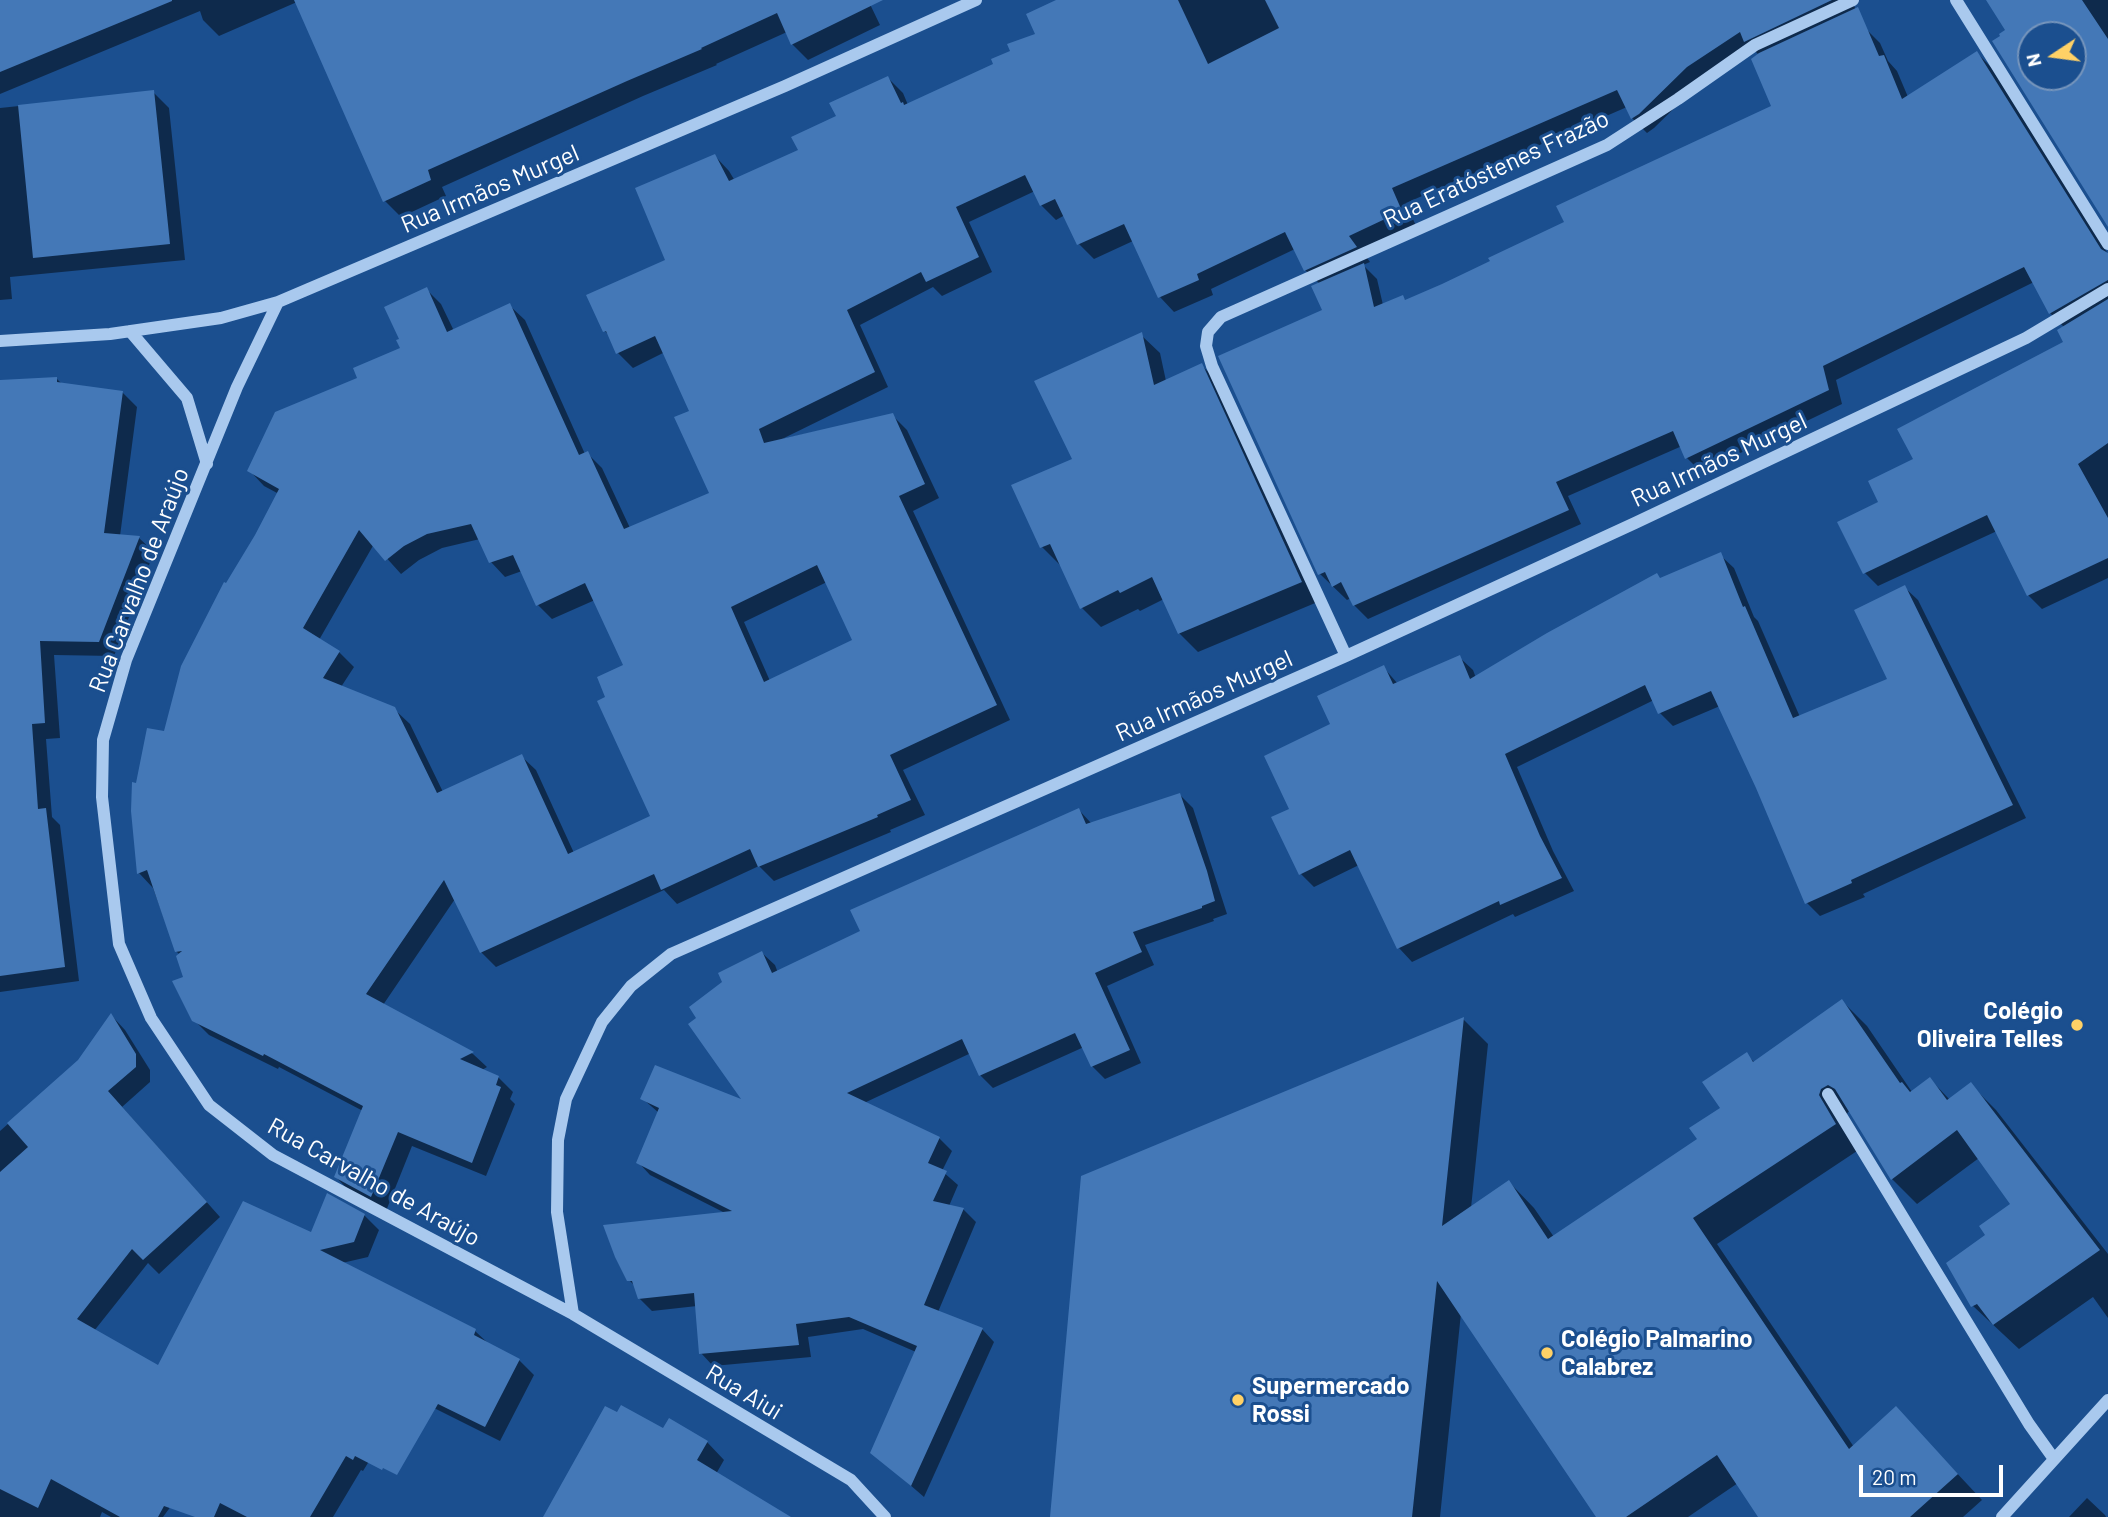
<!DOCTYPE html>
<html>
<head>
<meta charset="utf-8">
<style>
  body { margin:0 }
  #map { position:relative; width:2108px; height:1517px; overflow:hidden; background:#1b4f8f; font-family:Barlow,sans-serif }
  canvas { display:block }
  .north { position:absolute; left:2017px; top:21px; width:70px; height:70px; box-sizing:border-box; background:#1b4f8f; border:2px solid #7695bc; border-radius:50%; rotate:257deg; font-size:19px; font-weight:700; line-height:28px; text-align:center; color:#fff }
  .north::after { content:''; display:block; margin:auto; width:24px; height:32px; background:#ffd166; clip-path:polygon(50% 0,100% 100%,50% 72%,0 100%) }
  .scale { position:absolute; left:1859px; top:1465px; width:144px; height:32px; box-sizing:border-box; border:4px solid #fff; border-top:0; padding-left:9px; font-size:21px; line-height:24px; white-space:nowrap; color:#fff; -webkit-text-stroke:5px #1b4f8f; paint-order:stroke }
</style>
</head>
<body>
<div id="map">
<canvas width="2108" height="1517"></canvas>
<div class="north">N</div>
<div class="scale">20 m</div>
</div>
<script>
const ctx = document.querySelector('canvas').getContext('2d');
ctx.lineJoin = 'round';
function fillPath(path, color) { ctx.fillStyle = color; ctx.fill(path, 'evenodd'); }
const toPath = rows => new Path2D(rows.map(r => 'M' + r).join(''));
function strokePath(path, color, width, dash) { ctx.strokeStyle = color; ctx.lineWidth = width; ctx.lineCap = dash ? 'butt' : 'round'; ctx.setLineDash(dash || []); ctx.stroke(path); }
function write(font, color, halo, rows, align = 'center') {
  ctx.font = font + ' Barlow,sans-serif'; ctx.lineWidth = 6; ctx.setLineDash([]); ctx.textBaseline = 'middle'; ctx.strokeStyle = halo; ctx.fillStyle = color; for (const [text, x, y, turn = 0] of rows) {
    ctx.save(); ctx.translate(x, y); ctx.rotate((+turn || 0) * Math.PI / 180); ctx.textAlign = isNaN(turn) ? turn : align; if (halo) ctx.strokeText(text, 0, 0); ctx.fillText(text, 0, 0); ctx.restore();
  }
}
fillPath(toPath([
  [0,0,868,0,880,25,808,60,792,44,787,32,716,64,717,65,643,96,442,187,446,196,401,217,385,201,297,2,219,36,203,20,200,11,0,94],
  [1060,0,1851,0,1866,29,1880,43,1888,61,1897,71,1908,97,1977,53,1991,67,2108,254,2108,578,2042,609,2028,595,1997,531,1878,586,1864,572,1880,503,1915,460,2066,343,2064,327,2050,313,2034,282,1836,380,1842,404,1701,472,1687,458,1682,446,1568,496,1581,524,1368,619,1354,605,1351,598,1347,600,1320,574,1324,311,1320,284,1305,270,1295,249,1211,289,1213,295,1174,312,1160,297,1133,241,1094,259,1079,244,1065,215,1056,220,1041,205,1035,191,969,222,992,272,942,296,933,287,860,325,888,387,782,439,892,415,907,430,939,498,913,511,1010,720,903,770,925,815,890,830,891,832,774,881,759,866,677,904,664,890,496,967,481,952,455,899,383,1005,473,1054,487,1067,482,1070,498,1077,513,1092,510,1099,515,1104,486,1176,412,1146,386,1211,350,1192,336,1177,363,1111,279,1067,278,1069,209,1035,193,1019,180,955,176,951,153,888,139,873,138,785,166,733,227,586,279,494,264,486,250,471,359,379,402,349,426,289,441,304,454,331,510,306,525,320,585,454,587,453,602,468,630,528,711,494,691,412,665,352,633,368,618,353,611,338,605,331,667,261,715,156,729,171,735,181,800,151,838,117,888,78,903,93,908,105,995,65,1038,35],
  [1752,48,1759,55,1773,107,1566,223,1492,262,1406,301,1402,297,1383,305,1377,279,1363,265,1370,262,1362,251,1416,226,1406,203,1627,107,1632,118,1647,133,1654,128,1701,82],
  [480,539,491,562,505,577,522,571,538,605,552,619,595,600,626,666,608,698,652,817,574,853,536,770,521,756,443,792,410,724,394,709,341,687,354,667,339,652,319,640,374,544,401,574,419,560,442,548],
  [827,582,854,641,770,681,744,622],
  [1988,0,2108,0,2108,224,1995,42,2007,30],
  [2031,35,2073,35,2073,77,2031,77],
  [153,92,169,108,185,260,10,277,12,299,0,300,0,108],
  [1141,335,1160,353,1166,381,1202,366,1221,384,1320,601,1198,652,1179,633,1164,599,1140,611,1138,609,1101,627,1082,608,1061,566,1042,547,1013,486,1074,460],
  [57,379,62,384,122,392,137,407,120,536,139,538,154,552,114,656,54,655,60,738,46,739,52,817,60,825,79,981,0,992,0,382],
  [1720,555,1734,568,1754,617,1758,621,1800,717,1890,680,1904,587,1918,600,2026,818,1863,894,1865,897,1820,916,1807,903,1757,787,1720,706,1673,726,1660,713,1654,700,1517,767,1553,851,1574,891,1515,917,1513,914,1412,962,1399,948,1359,865,1314,887,1301,874,1291,810,1333,725,1384,668,1398,684,1459,657,1473,670,1476,678,1661,580],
  [1180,795,1193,808,1227,914,1213,919,1214,921,1145,945,1154,965,1107,986,1141,1063,1105,1079,1092,1066,1084,1047,993,1088,980,1075,971,1053,864,1103,939,1138,952,1151,942,1171,958,1185,949,1206,963,1209,976,1222,938,1312,982,1329,994,1342,924,1497,872,1452,916,1352,863,1329,808,1337,811,1357,713,1366,701,1353,697,1306,652,1311,639,1298,636,1287,629,1280,727,1214,650,1175,638,1162,659,1113,643,1099,746,1103,762,953,775,965,778,973,862,932,1079,810,1091,823],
  [1842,1001,1867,1026,1912,1092,1930,1079,1950,1100,1971,1085,1996,1110,2108,1254,2108,1318,2093,1297,2019,1349,1973,1306,1987,1236,2012,1205,1979,1158,1917,1204,1892,1179,1851,1111,1848,1112,1844,1121,1860,1149,1717,1244,1854,1447,1896,1408,1982,1500,1963,1517,1761,1517,1738,1483,1688,1517,1598,1517,1461,1313,1440,1517,1052,1517,1463,1019,1488,1044,1471,1208,1509,1182,1534,1208,1554,1237,1699,1139,1722,1109,1747,1055,1755,1063],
  [111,1015,125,1030,150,1070,150,1082,122,1107,220,1217,159,1274,148,1263,94,1331,159,1368,312,1234,364,1215,379,1230,368,1257,342,1263,475,1331,490,1345,519,1360,534,1375,500,1441,430,1406,413,1390,363,1471,361,1470,333,1517,206,1517,237,1416,163,1517,111,1517,102,1512,100,1517,0,1517,0,1131,79,1061],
  [664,1431,707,1442,724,1460,716,1474,787,1517,555,1517],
  [2087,1498,2105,1515,2106,1517,2069,1517]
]), '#0007');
fillPath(toPath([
  [0,0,172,0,172,1,0,72],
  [294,0,883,0,791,45,777,13,701,48,702,49,627,81,428,170,431,180,383,202],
  [1056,0,1178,0,1208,64,1279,28,1265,0,1832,0,1744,42,1740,32,1687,67,1639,114,1631,119,1617,90,1392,188,1402,211,1349,236,1357,247,1304,271,1285,232,1197,274,1199,280,1158,298,1124,224,1077,245,1055,199,1040,206,1025,175,956,207,979,257,926,282,921,272,847,310,875,372,759,429,764,443,893,413,925,484,899,496,997,705,890,755,911,800,877,815,878,817,758,867,750,849,661,890,654,874,480,953,444,880,366,994,474,1052,460,1059,499,1076,496,1085,501,1087,472,1163,398,1132,371,1197,334,1177,363,1106,264,1054,263,1056,192,1021,172,981,183,977,176,956,182,951,175,952,147,870,137,874,131,811,132,782,136,783,147,728,164,731,181,666,224,582,226,583,255,535,279,489,247,471,275,412,357,378,353,368,400,348,396,340,399,339,384,307,427,287,447,332,510,303,579,455,588,451,624,529,709,493,674,417,689,411,655,336,616,354,606,331,603,332,586,295,665,260,635,188,715,154,729,181,798,150,791,137,836,116,829,103,888,76,901,103,903,102,904,105,993,64,991,59,1010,51,1007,44,1035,34,1026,14],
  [471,524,489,563,513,555,536,606,585,583,623,665,597,677,605,697,597,701,650,816,568,854,522,754,437,793,395,707,323,678,340,651,303,628,359,530,385,561,404,546,427,534],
  [817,565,852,640,764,682,731,607],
  [1986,0,2082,0,2108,39,2108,227,1992,41,2000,36,1999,34,2005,30],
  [2031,35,2073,35,2073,77,2031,77],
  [1858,7,1879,56,1884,55,1902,99,1977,51,2101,249,2108,253,2108,280,2049,314,2024,267,1823,366,1829,390,1685,459,1673,431,1556,482,1569,510,1353,606,1341,582,1332,587,1325,572,1318,575,1218,356,1322,310,1311,286,1364,263,1374,307,1403,295,1405,300,1442,284,1490,261,1488,258,1564,222,1556,206,1771,106,1751,59,1759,53],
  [154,90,170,244,33,258,18,105],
  [2108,299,2108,443,2078,464,2108,518,2108,558,2027,596,1987,515,1863,574,1837,522,1878,502,1868,481,1913,459,1897,429,2063,342,2057,330],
  [1142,332,1154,385,1202,363,1302,582,1178,634,1152,577,1120,593,1118,590,1080,609,1050,544,1040,548,1011,485,1072,459,1034,381],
  [57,377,57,382,123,391,104,533,140,536,99,642,40,641,45,723,32,724,38,809,46,808,65,967,0,976,0,380],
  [1721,552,1743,607,1745,606,1793,718,1887,679,1854,610,1905,585,2013,805,1851,880,1852,883,1805,904,1756,788,1711,691,1658,714,1645,685,1505,754,1540,836,1562,878,1500,905,1499,901,1397,949,1350,850,1299,875,1271,817,1289,809,1264,756,1330,724,1317,696,1384,665,1393,684,1460,655,1470,679,1547,633,1657,573,1660,578],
  [1180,793,1207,871,1215,901,1202,906,1202,908,1133,932,1142,952,1095,973,1130,1050,1091,1067,1075,1033,979,1076,962,1039,847,1093,940,1137,928,1163,947,1171,933,1201,964,1208,924,1305,983,1328,911,1486,870,1453,917,1346,849,1317,796,1324,799,1345,699,1354,694,1293,638,1299,632,1281,627,1281,615,1257,603,1225,732,1211,636,1163,659,1108,640,1099,655,1065,741,1099,688,1024,696,1018,689,1007,722,982,718,973,762,951,772,973,860,931,850,910,1079,808,1086,824],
  [1842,999,1900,1083,1902,1082,1910,1092,1930,1077,1947,1100,1971,1082,2100,1250,1993,1325,1977,1304,1971,1307,1946,1263,1985,1235,1979,1226,2010,1204,1957,1130,1891,1180,1835,1089,1828,1085,1821,1089,1819,1095,1836,1124,1693,1218,1849,1449,1896,1406,1958,1474,1910,1517,1758,1517,1717,1455,1626,1517,1596,1517,1437,1281,1412,1517,1050,1517,1081,1176,1464,1017,1442,1226,1509,1180,1548,1239,1697,1139,1689,1128,1720,1108,1702,1082,1747,1052,1753,1062],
  [111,1013,136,1054,136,1067,108,1091,207,1202,143,1260,132,1249,77,1319,158,1365,243,1201,311,1232,327,1193,365,1214,354,1242,320,1250,476,1329,474,1335,520,1359,485,1427,438,1404,397,1475,383,1468,382,1470,355,1456,353,1460,346,1456,310,1517,247,1517,220,1503,214,1517,195,1517,164,1506,158,1517,120,1517,51,1479,38,1508,0,1489,0,1172,28,1147,7,1123,78,1060],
  [621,1405,663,1428,669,1418,708,1441,697,1460,791,1517,543,1517,605,1406,617,1412]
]), '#4478b7');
strokePath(toPath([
  [1956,0,2108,244],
  [278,302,237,387,126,660,103,740,102,797,119,944,151,1018,209,1105,273,1155,573,1314,851,1480,885,1517],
  [130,331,187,398,207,464],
  [0,341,110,334,221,318,278,302,785,86,976,0],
  [1346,656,1212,366,1206,346,1208,332,1221,317,1607,145,1678,99,1755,45,1853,0],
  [1828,1094,2029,1424,2054,1459],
  [573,1314,557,1212,558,1140,566,1099,602,1022,631,986,671,954,1346,656,1635,523,2026,338,2108,289],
  [2002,1517,2108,1400]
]), '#a9c9ee', 12);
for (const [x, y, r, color] of [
  [2077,1025,7,"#ffd166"],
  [1547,1353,7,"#ffd166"],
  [1238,1400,7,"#ffd166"]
]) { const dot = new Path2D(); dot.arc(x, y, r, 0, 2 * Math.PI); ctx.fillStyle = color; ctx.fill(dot); strokePath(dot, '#1b4f8f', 2.5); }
write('24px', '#fff', '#1b4f8f', [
  ["Rua Eratóstenes Frazão",1496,169,-25],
  ["Rua Irmãos Murgel",490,189,-23],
  ["Rua Irmãos Murgel",1719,460,-25],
  ["Rua Carvalho de Araújo",139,580,-69],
  ["Rua Irmãos Murgel",1204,696,-24],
  ["Rua Carvalho de Araújo",374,1182,29],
  ["Rua Aiui",744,1392,31]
]);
write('bold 24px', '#fff', '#1b4f8f', [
  ["Colégio",2063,1011,"right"],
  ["Oliveira Telles",2063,1039,"right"],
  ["Colégio Palmarino",1561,1339],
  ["Calabrez",1561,1367],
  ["Supermercado",1252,1386],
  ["Rossi",1252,1414]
], 'left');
</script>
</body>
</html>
